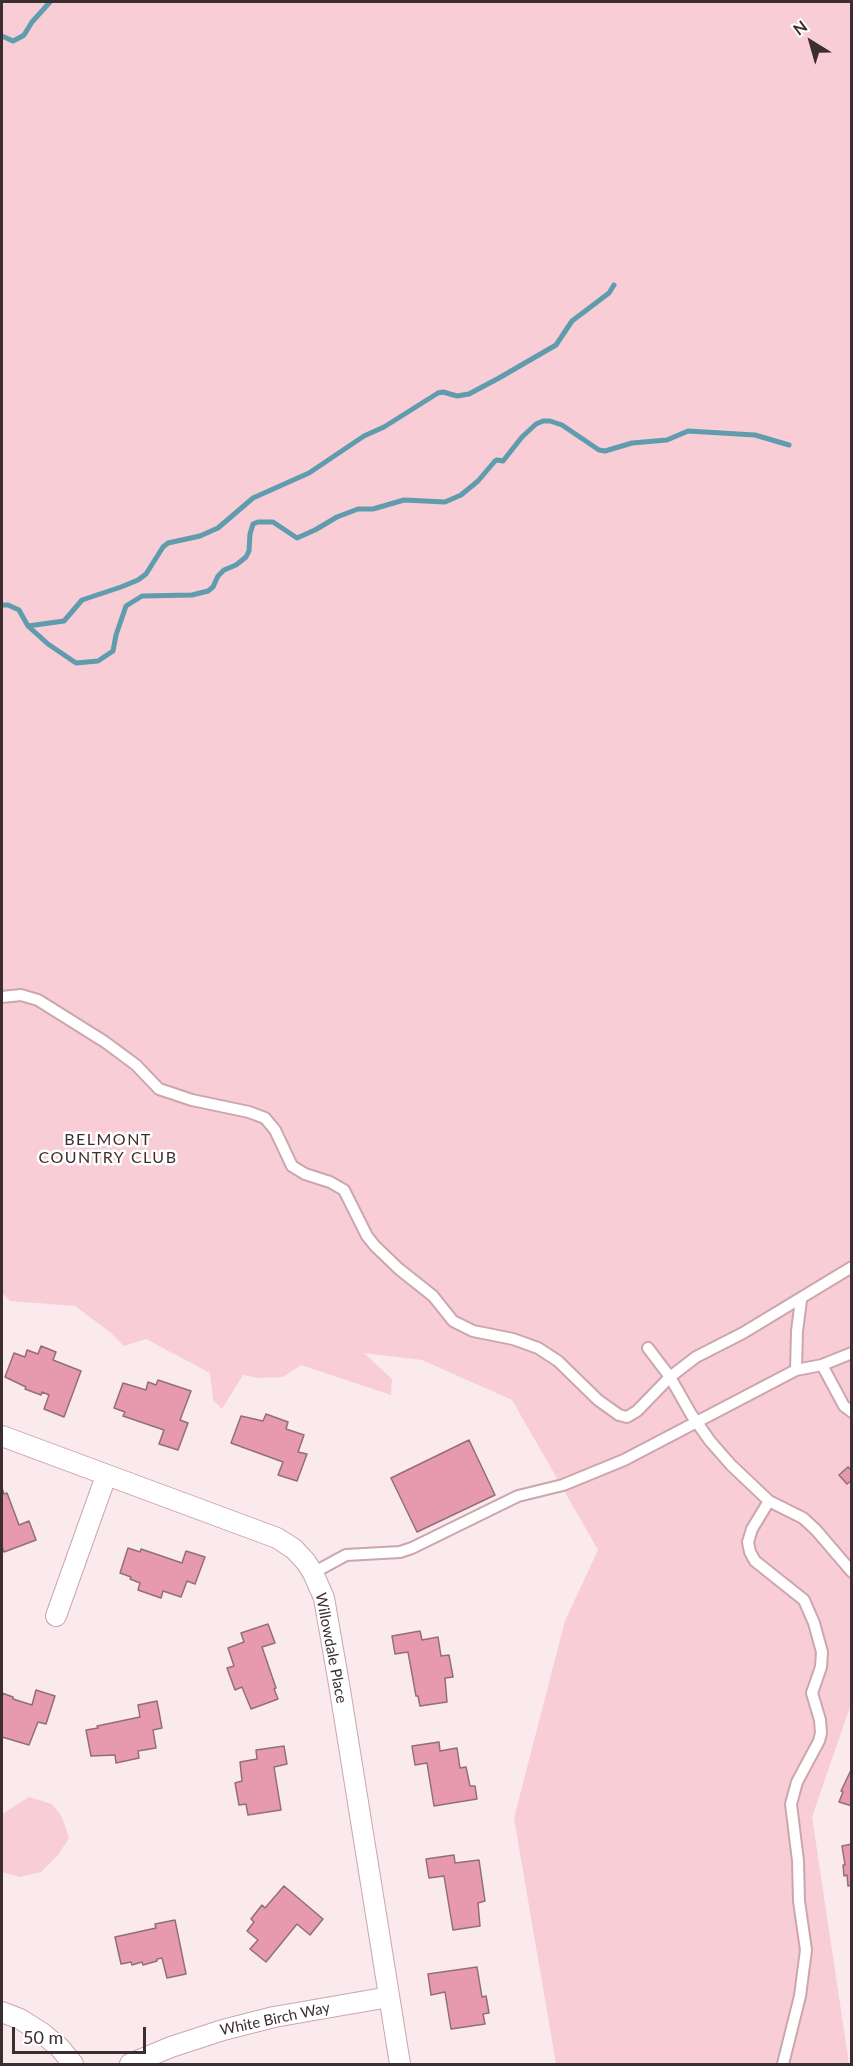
<!DOCTYPE html>
<html>
<head>
<meta charset="utf-8">
<style>
  body { margin:0 }
  #map { position:relative; width:853px; height:2066px; overflow:hidden; background:#fae9ed; font-family:Lato,sans-serif }
  canvas { display:block }
  .frame { position:absolute; inset:0; border:3px solid #3c2d30; pointer-events:none }
  .north { position:absolute; left:781px; top:12px; width:60px; height:60px; -webkit-text-stroke:4px #fff; paint-order:stroke; rotate:323deg; font-size:16px; font-weight:700; line-height:24px; text-align:center; color:#3c2d30 }
  .north::after { content:''; display:block; margin:auto; width:21px; height:27px; background:#3c2d30; clip-path:polygon(50% 0,100% 100%,50% 72%,0 100%) }
  .scale { position:absolute; left:12px; top:2027px; width:134px; height:27px; box-sizing:border-box; border:3px solid #3c2d30; border-top:0; padding-left:8px; font-size:18px; line-height:21px; white-space:nowrap; color:#3c2d30; -webkit-text-stroke:4px #fff; paint-order:stroke }
</style>
</head>
<body>
<div id="map">
<canvas width="853" height="2066"></canvas>
<div class="frame"></div>
<div class="north">N</div>
<div class="scale">50 m</div>
</div>
<script>
const ctx = document.querySelector('canvas').getContext('2d');
ctx.lineJoin = 'round';
function fillPath(path, color) { ctx.fillStyle = color; ctx.fill(path, 'evenodd'); }
const toPath = rows => new Path2D(rows.map(r => 'M' + r).join(''));
function strokePath(path, color, width, dash) { ctx.strokeStyle = color; ctx.lineWidth = width; ctx.lineCap = dash ? 'butt' : 'round'; ctx.setLineDash(dash || []); ctx.stroke(path); }
function write(font, color, halo, rows, align = 'center') {
  ctx.font = font + ' Lato,sans-serif'; ctx.lineWidth = 5; ctx.setLineDash([]); ctx.textBaseline = 'middle'; ctx.strokeStyle = halo; ctx.fillStyle = color; for (const [text, x, y, turn = 0] of rows) {
    ctx.save(); ctx.translate(x, y); ctx.rotate((+turn || 0) * Math.PI / 180); ctx.textAlign = isNaN(turn) ? turn : align; if (halo) ctx.strokeText(text, 0, 0); ctx.fillText(text, 0, 0); ctx.restore();
  }
}
fillPath(toPath([
  [2,2,851,2,852,1701,812,1817,849,2064,556,2064,514,1818,565,1621,598,1550,512,1400,422,1360,364,1353,392,1379,391,1395,301,1365,283,1377,259,1378,243,1375,222,1409,213,1400,210,1373,146,1339,124,1346,110,1332,75,1306,10,1301,2,1293],
  [29,1797,52,1804,62,1817,69,1838,58,1855,41,1872,20,1877,2,1872,2,1814]
]), '#f8cdd6');
strokePath(toPath([
  [2,36,13,41,19,38,24,35,32,22,50,2],
  [2,605,8,605,19,610,28,626,48,644,76,663,98,661,113,651,116,635,126,606,142,596,192,595,208,591,213,587,218,576,224,570,236,565,246,557,249,551,250,534,253,524,258,522,273,522,297,538,315,530,337,517,358,509,373,509,404,500,445,502,461,495,478,481,495,461,497,460,503,461,522,437,536,424,543,421,550,421,562,425,599,450,605,451,632,443,667,440,688,431,755,435,789,445],
  [28,626,64,621,82,600,121,587,138,580,146,574,163,547,168,543,200,536,218,528,253,498,309,473,364,436,384,427,438,393,443,392,457,396,469,394,499,378,556,345,572,321,609,293,614,285]
]), '#5f9cad', 5);
const building = toPath([
  [41,1346,56,1352,53,1360,81,1371,64,1417,44,1409,49,1395,42,1392,41,1395,25,1389,26,1387,5,1377,14,1353,25,1357,27,1350,38,1354,41,1346],
  [158,1380,191,1391,180,1420,188,1423,178,1450,159,1444,164,1430,123,1416,125,1412,114,1408,123,1383,146,1390,148,1382,156,1385,158,1380],
  [266,1414,288,1422,286,1429,304,1435,298,1452,307,1454,297,1481,278,1475,283,1462,231,1443,241,1416,263,1421,266,1414],
  [469,1440,495,1495,417,1532,391,1478,469,1440],
  [848,1467,852,1471,852,1480,847,1484,839,1475,848,1467],
  [2,1488,4,1494,7,1493,19,1525,29,1521,36,1540,4,1552,2,1547,2,1488],
  [128,1548,140,1552,141,1549,182,1563,186,1551,205,1557,195,1584,187,1581,181,1597,163,1591,161,1598,138,1590,140,1583,130,1579,131,1577,120,1573,128,1548],
  [268,1624,275,1643,262,1647,276,1688,274,1689,278,1699,251,1709,242,1687,235,1690,227,1668,234,1666,228,1648,244,1642,241,1633,268,1624],
  [420,1631,422,1640,438,1637,441,1656,449,1655,453,1677,445,1678,447,1702,420,1706,418,1696,416,1696,408,1652,395,1654,392,1636,420,1631],
  [36,1690,55,1696,46,1724,38,1722,29,1745,2,1737,2,1693,13,1697,13,1699,32,1705,36,1690],
  [157,1701,162,1728,153,1730,156,1748,138,1751,139,1758,116,1763,115,1755,91,1756,86,1730,98,1728,97,1726,140,1717,138,1705,157,1701],
  [439,1742,440,1751,457,1748,460,1768,466,1767,470,1786,475,1786,477,1799,434,1806,427,1763,415,1765,412,1746,439,1742],
  [284,1746,287,1764,274,1767,281,1810,248,1815,246,1804,239,1805,235,1783,242,1781,240,1762,257,1759,256,1750,284,1746],
  [852,1768,852,1806,839,1802,843,1792,841,1791,852,1768],
  [852,1844,852,1885,848,1886,847,1875,844,1876,843,1865,845,1865,842,1846,852,1844],
  [454,1855,455,1863,479,1860,485,1901,478,1903,480,1926,453,1930,444,1876,429,1878,426,1859,454,1855],
  [284,1886,323,1919,310,1935,297,1924,266,1962,250,1949,258,1940,247,1931,254,1922,251,1919,262,1905,265,1908,284,1886],
  [175,1920,186,1974,167,1978,162,1958,157,1959,157,1961,143,1965,142,1962,132,1965,131,1962,121,1964,115,1937,156,1928,155,1924,175,1920],
  [477,1967,482,1997,486,1996,489,2013,483,2014,485,2024,451,2029,445,1992,431,1995,428,1974,477,1967]
]);
fillPath(building, '#e79aad');
strokePath(building, '#926f77', 1.5);
const lane = toPath([
  [2,997,21,995,38,1000,105,1042,136,1065,159,1089,192,1100,249,1112,265,1118,275,1130,292,1166,305,1174,330,1182,344,1190,367,1236,375,1246,399,1269,433,1296,453,1321,473,1331,513,1339,538,1348,558,1361,598,1400,619,1415,627,1417,637,1411,670,1377,691,1414,710,1441,731,1465,769,1501,752,1529,748,1542,750,1552,755,1561,804,1600,814,1623,822,1652,821,1667,812,1693,820,1720,821,1733,819,1741,797,1782,791,1804,798,1861,799,1901,806,1950,800,1996,783,2064],
  [648,1348,670,1377,696,1357,743,1333,852,1267],
  [852,1353,822,1365,844,1406,852,1412],
  [796,1370,797,1331,801,1300],
  [769,1501,803,1518,816,1530,852,1572],
  [313,1573,346,1555,400,1552,412,1548,518,1496,563,1485,624,1460,796,1370,822,1365]
]);
const street = toPath([
  [2,1436,277,1538,294,1549,306,1562,313,1573,324,1598,339,1684,400,2064],
  [56,1616,106,1476],
  [2,2012,20,2019,42,2033,60,2048,73,2064],
  [130,2064,171,2047,223,2030,274,2017,389,1997]
]);
strokePath(lane, '#cca6ae', 14);
strokePath(street, '#cca6ae', 22);
strokePath(lane, '#fff', 10);
strokePath(street, '#fff', 20);
write('15px', '#3c2d30', '#fff', [
  ["Willowdale Place",331,1648,79],
  ["White Birch Way",275,2019,-12]
]);
ctx.letterSpacing = '1.5px';
write('16px', '#3c2d30', '#fff', [
  ["BELMONT",108,1140],
  ["COUNTRY CLUB",108,1158]
]);
ctx.letterSpacing = '0px';
</script>
</body>
</html>
